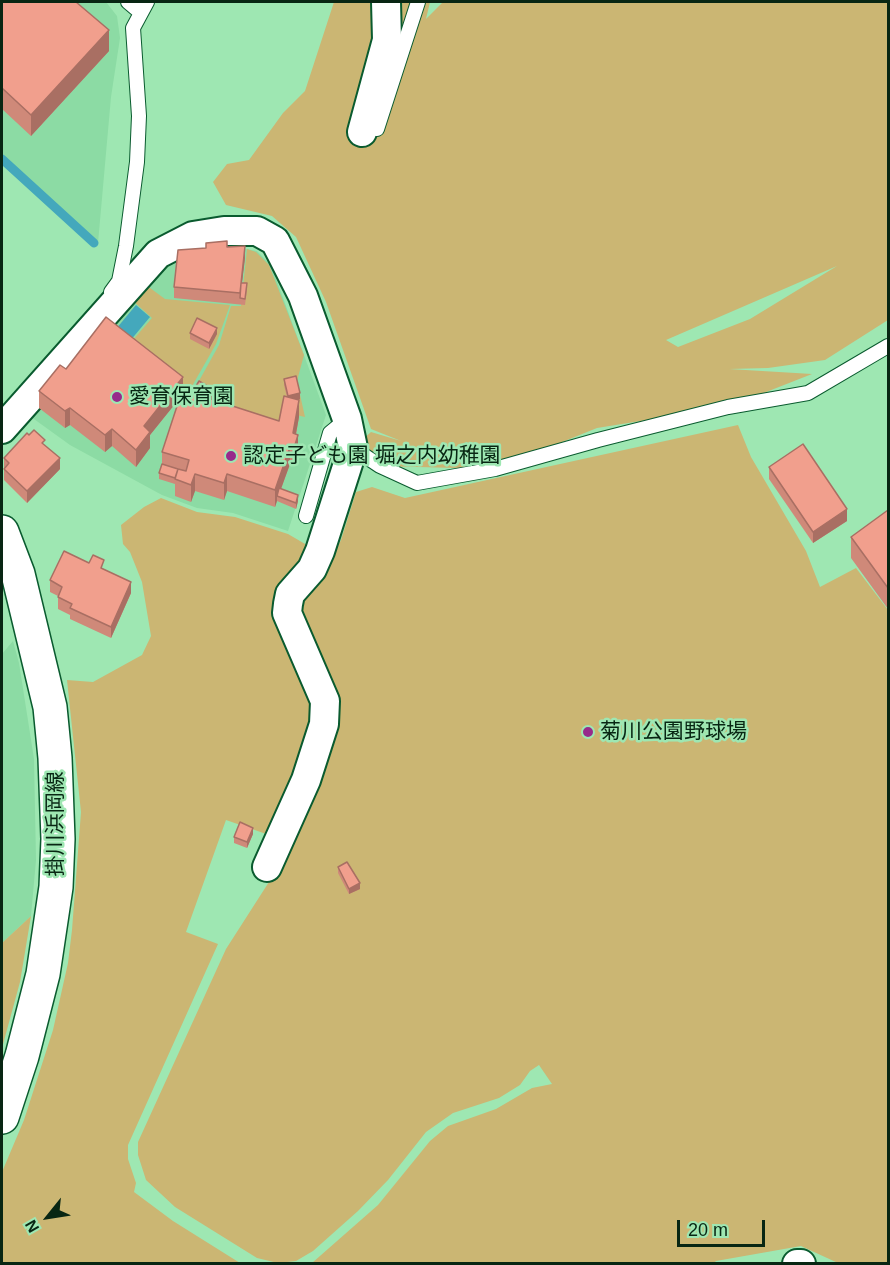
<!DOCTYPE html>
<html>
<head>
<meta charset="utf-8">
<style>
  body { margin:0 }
  #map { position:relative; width:890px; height:1265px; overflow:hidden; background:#9ee7b2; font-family:Arial,sans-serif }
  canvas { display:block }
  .frame { position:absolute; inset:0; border:3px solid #082613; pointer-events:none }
  .north { position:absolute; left:18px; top:1187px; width:60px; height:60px; -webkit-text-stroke:4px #9ee7b2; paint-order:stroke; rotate:240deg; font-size:16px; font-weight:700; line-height:24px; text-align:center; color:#082613 }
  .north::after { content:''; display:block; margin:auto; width:21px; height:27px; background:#082613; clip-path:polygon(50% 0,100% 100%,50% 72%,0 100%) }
  .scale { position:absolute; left:677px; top:1220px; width:88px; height:27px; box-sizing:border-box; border:3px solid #082613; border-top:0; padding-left:8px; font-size:18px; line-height:21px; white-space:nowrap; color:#082613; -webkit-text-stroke:4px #9ee7b2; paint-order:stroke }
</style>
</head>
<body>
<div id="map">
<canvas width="890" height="1265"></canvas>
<div class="frame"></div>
<div class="north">N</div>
<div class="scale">20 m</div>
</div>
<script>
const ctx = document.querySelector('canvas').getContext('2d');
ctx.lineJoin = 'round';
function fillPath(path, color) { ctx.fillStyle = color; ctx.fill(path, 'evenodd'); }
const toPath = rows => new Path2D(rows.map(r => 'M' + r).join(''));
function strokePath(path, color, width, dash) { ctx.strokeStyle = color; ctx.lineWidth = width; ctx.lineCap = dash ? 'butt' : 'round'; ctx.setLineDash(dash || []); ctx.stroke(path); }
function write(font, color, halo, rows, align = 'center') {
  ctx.font = font + ' Arial,"Noto Sans JP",sans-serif'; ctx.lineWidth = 5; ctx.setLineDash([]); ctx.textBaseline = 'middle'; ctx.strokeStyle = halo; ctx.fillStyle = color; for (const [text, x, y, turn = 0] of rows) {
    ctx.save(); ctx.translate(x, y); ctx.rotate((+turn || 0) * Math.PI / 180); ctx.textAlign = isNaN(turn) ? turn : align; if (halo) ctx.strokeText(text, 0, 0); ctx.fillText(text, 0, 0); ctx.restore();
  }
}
fillPath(toPath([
  [2,2,106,2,117,16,120,38,111,97,98,243,2,154],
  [234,247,257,251,271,265,326,415,288,531,233,513,197,508,162,495,70,445,27,414,173,257],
  [13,641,19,663,34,759,36,860,31,916,2,943,2,654]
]), '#8cdba4');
fillPath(toPath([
  [334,2,430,2,426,19,443,2,888,2,888,320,825,360,768,368,729,369,812,374,728,407,597,428,495,469,380,466,353,448,371,432,401,441,371,429,326,302,296,237,272,216,226,205,213,182,227,164,249,160,283,113,305,91],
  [837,266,750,319,678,347,666,340],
  [247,249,256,252,269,265,304,355,297,381,305,417,283,412,278,436,185,406,219,345,231,306,241,306],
  [146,285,165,299,230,305,216,344,187,395,126,348,152,318,132,300],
  [738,425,751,457,806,551,820,587,856,568,888,610,888,1263,838,1263,801,1246,716,1261,713,1264,312,1263,378,1205,430,1141,448,1126,496,1109,532,1088,552,1084,539,1065,530,1071,520,1085,499,1098,453,1113,426,1132,388,1180,358,1211,313,1251,296,1261,278,1263,257,1258,175,1207,146,1180,138,1155,138,1142,226,949,276,871,326,755,299,616,302,601,330,562,341,540,356,492,372,487,405,498],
  [161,498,197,512,235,517,288,534,312,548,285,586,311,696,313,717,272,836,226,820,186,932,218,944,128,1145,128,1159,136,1183,134,1192,173,1221,240,1263,2,1264,2,1172,24,1120,53,1030,68,963,72,930,81,812,67,680,93,682,142,655,151,636,142,582,130,552,123,544,121,525,144,507],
  [31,916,20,982,2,1048,2,943]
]), '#cbb673');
fillPath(toPath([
  [136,305,150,317,125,347,111,335]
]), '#44a8bc');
strokePath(toPath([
  [2,159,94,243]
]), '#44a8bc', 9);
const lane = toPath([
  [128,2,141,13],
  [377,129,418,2],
  [111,292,119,281,126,246,137,162,139,116,133,28,147,2],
  [353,448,380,466,417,483,495,469,598,440,728,407,808,393,888,346],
  [306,516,330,433,347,419]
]);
const street = toPath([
  [362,132,387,40,386,2],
  [2,429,158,254,193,236,224,231,257,231,275,241,303,296,347,419,353,448,320,551,312,569,290,594,288,604,287,613,325,701,324,724,306,780,267,867],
  [797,1264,801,1264]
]);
const primary = toPath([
  [2,532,18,574,50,707,55,758,58,839,56,887,43,974,22,1056,2,1117]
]);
strokePath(lane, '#0a5b2f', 16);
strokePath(street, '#0a5b2f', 32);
strokePath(primary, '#0a5b2f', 36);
strokePath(lane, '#fff', 14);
strokePath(street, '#fff', 28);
strokePath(primary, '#fff', 33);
fillPath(toPath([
  [2,2,109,51,31,136,2,109],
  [227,247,245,258,242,283,247,289,245,305,174,298,174,287],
  [190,333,217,334,209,349,190,339],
  [66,369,183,394,185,395,192,393,214,396,212,399,279,421,287,397,284,385,284,379,300,399,298,400,299,417,296,434,298,452,294,465,290,464,281,489,298,501,296,509,277,501,275,507,227,491,224,500,195,491,191,502,175,496,175,484,159,479,159,473,162,465,162,452,179,399,150,435,150,448,136,467,112,446,105,452,70,425,65,428,39,408,39,391],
  [29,435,45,446,60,469,27,503,4,480,4,458],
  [769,467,847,521,813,543,769,479],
  [888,510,888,609,851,558,851,537],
  [104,569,131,593,111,638,70,619,70,615,58,609,58,596,50,592,50,580],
  [253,834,247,848,234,843,234,837],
  [338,867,360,889,349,894,338,873]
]), '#cf8979');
fillPath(toPath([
  [109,30,109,51,31,136,31,115],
  [245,246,245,258,240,298,240,293],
  [217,328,217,334,209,349,209,343],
  [183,377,183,394,150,435,150,448,136,467,136,450,144,426],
  [214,390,214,396,207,409,207,403],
  [300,393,300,399,288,402,288,396],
  [299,400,299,417,293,450,293,433],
  [70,408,70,425,65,428,65,411],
  [112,429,112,446,105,452,105,435],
  [298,435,298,452,294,465,294,448],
  [290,447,290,464,278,497,277,496,277,501,275,507,275,490],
  [60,458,60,469,27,503,27,491],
  [195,474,195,491,191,502,191,485],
  [227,474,227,491,224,500,224,483],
  [298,495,298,501,296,509,296,503],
  [847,509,847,521,813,543,813,532],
  [131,582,131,593,111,638,111,627],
  [253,828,253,834,247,848,247,842],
  [360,883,360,889,349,894,349,889]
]), '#a96f63');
const building = toPath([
  [2,2,76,2,109,30,31,115,2,88,2,2],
  [227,241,227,247,245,246,240,293,174,287,178,250,206,248,206,243,227,241],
  [241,283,247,283,245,299,240,298,241,283],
  [106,317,183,377,144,426,150,432,136,450,112,429,105,435,70,408,65,411,39,391,60,365,66,369,106,317],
  [197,318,217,328,209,343,190,333,197,318],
  [296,376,300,393,288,396,284,379,296,376],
  [199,381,214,390,209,399,192,393,199,381],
  [186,391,279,421,284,396,299,400,293,433,298,435,294,448,290,447,275,490,227,474,224,483,195,474,191,485,175,479,178,469,186,471,189,460,162,452,181,394,185,395,186,391],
  [34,430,45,440,42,443,60,458,27,491,4,469,9,463,4,458,27,433,29,435,34,430],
  [803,444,847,509,813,532,769,467,803,444],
  [162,464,178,469,175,478,159,473,162,464],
  [279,488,298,495,296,503,277,496,279,488],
  [888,510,888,588,851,537,888,510],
  [64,551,89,563,93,555,104,560,101,568,131,582,111,627,70,608,72,604,58,597,62,587,50,580,64,551],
  [240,822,253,828,247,842,234,837,240,822],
  [347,862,360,883,349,889,338,867,347,862]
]);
fillPath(building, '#f19f8d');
strokePath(building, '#a96f63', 1.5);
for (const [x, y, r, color] of [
  [117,397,6,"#972a8b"],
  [231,456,6,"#972a8b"],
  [588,732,6,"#972a8b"]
]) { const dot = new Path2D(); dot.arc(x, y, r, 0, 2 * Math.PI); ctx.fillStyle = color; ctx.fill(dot); strokePath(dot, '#9ee7b2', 2); }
write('21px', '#082613', '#9ee7b2', [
  ["愛育保育園",129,397],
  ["認定子ども園 堀之内幼稚園",243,456],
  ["菊川公園野球場",600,732]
], 'left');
write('21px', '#082613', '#9ee7b2', [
  ["掛川浜岡線",56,824,-90]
]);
</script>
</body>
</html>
